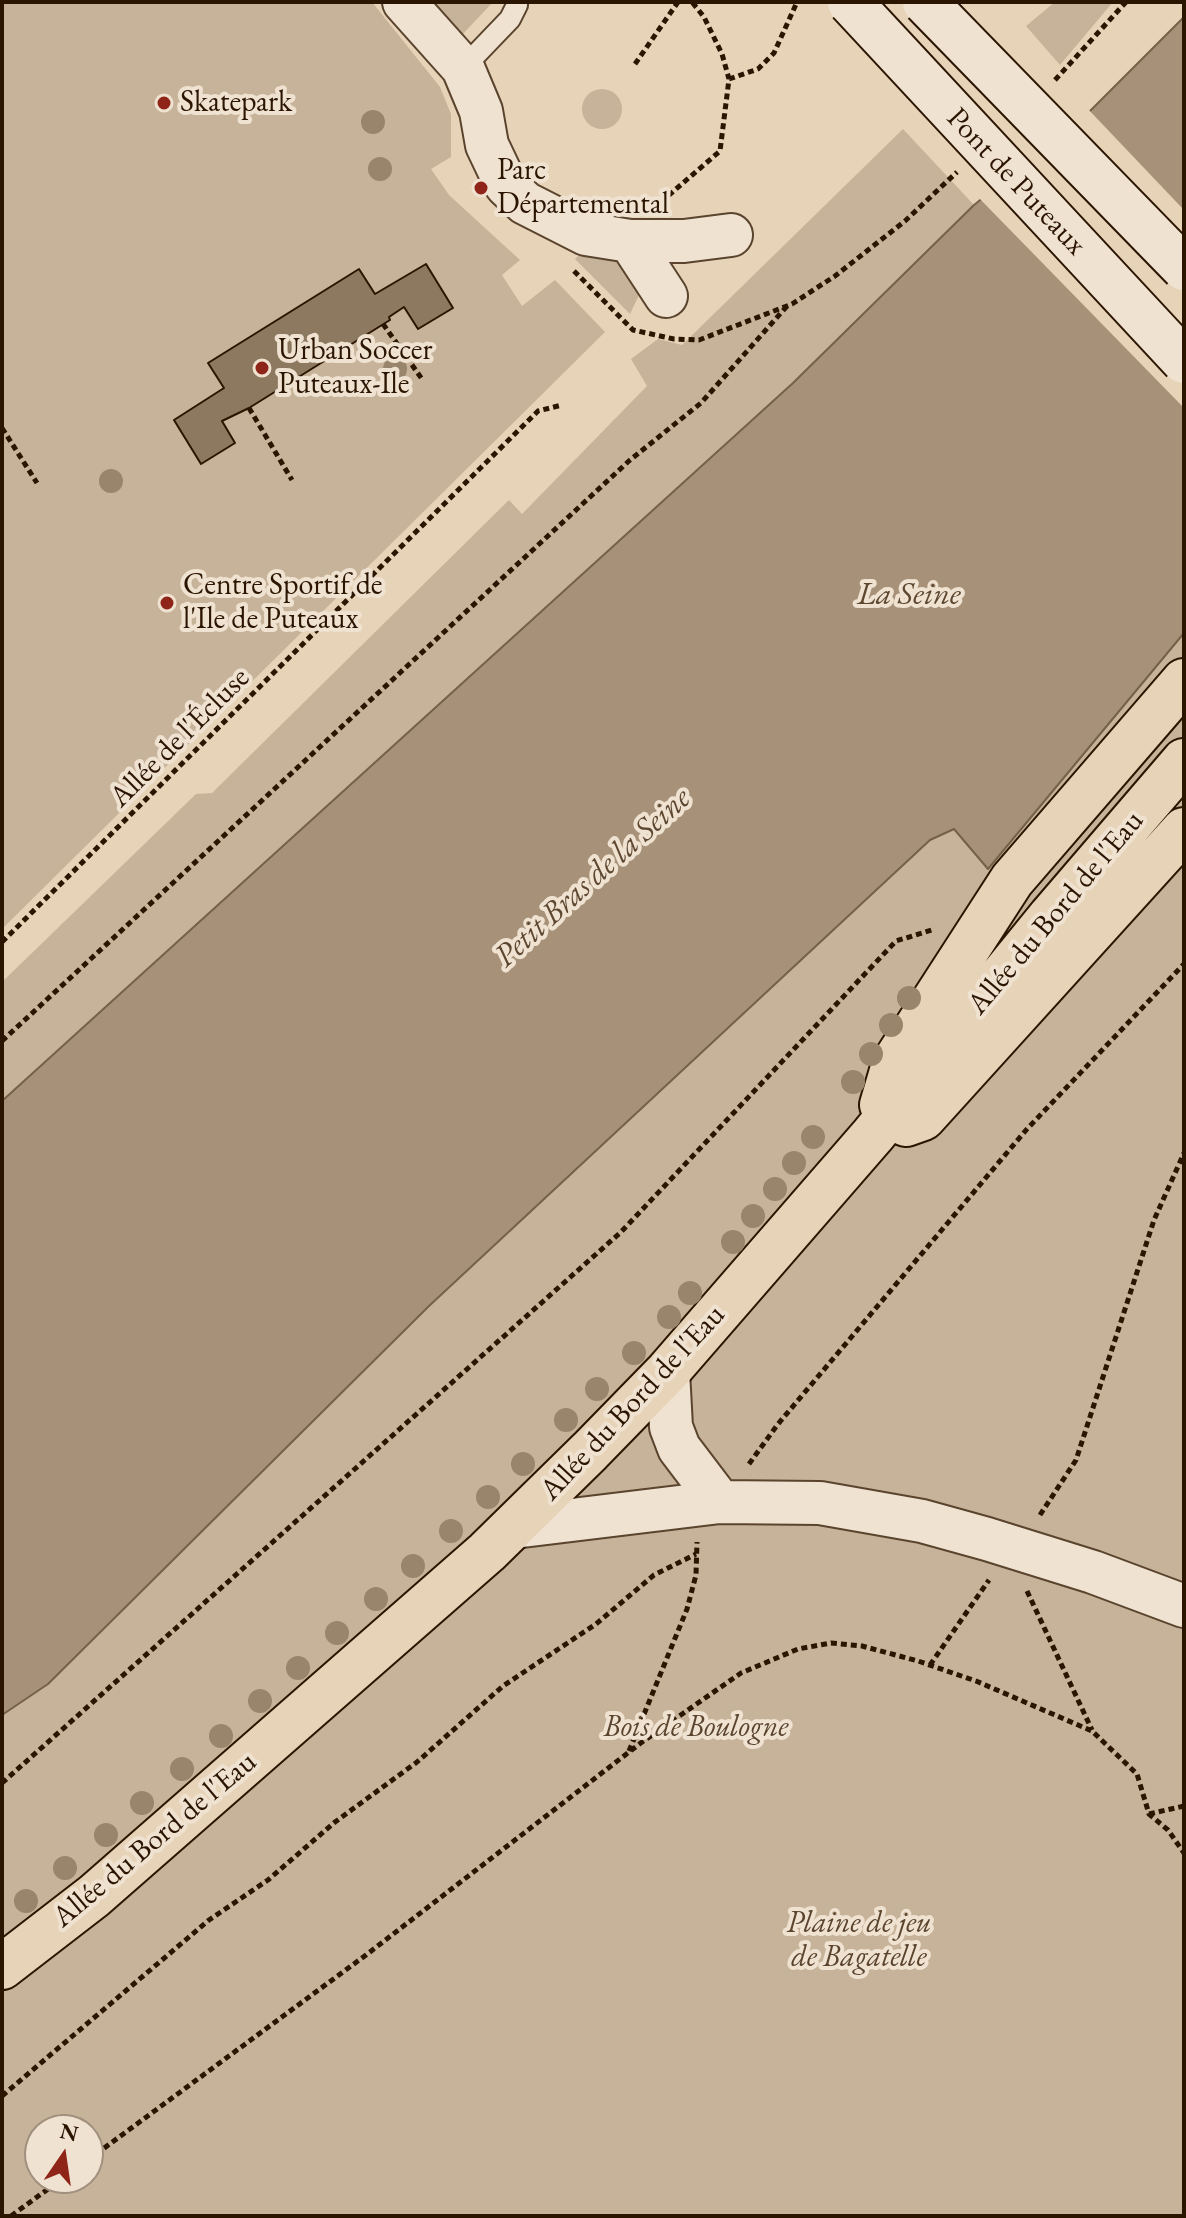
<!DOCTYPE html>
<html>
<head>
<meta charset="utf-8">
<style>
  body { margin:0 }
  #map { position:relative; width:1186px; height:2218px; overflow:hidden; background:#e7d3b8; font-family:"EB Garamond",serif }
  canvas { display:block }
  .frame { position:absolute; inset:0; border:4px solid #2b1500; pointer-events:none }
  .north { position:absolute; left:24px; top:2114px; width:80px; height:80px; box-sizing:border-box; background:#efe2d1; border:2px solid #a1907d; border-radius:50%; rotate:13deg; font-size:22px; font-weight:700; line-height:32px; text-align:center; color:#2b1500 }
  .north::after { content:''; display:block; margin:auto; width:28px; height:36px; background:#8f2418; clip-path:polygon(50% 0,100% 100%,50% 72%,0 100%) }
</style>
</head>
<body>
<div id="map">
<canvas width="1186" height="2218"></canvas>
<div class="frame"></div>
<div class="north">N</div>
</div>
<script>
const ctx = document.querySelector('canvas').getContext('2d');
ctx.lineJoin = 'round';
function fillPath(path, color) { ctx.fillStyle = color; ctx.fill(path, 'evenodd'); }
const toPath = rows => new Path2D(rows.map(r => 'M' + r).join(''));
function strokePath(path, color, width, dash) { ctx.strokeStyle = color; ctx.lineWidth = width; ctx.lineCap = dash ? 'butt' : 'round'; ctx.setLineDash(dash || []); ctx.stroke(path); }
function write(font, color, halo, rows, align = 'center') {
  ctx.font = font + ' "EB Garamond",serif'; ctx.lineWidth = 8; ctx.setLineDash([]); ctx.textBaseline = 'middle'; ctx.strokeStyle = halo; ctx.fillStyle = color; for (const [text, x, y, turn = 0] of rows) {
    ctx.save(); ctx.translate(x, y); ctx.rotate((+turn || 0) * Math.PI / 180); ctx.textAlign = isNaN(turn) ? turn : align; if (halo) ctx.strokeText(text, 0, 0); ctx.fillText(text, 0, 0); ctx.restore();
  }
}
fillPath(toPath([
  [2,2,372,2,440,87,451,114,451,157,431,169,449,195,520,260,502,275,522,306,555,280,605,332,2,929],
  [427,2,493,2,462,35],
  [1055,2,1113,2,1060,65,1026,26],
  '582 109a20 20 0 1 1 40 0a20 20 0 1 1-40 0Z',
  [903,129,974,205,793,383,2,1101,2,982,196,794,212,793,509,500,522,514,647,386,631,359,658,339,682,345],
  [585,249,623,259,640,293,630,314,575,259],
  [1184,633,1184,2216,2,2216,2,1715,48,1684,429,1306,930,840,954,829,988,869],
  [40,2130,88,2130,88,2178,40,2178]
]), '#c7b399');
const water = toPath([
  [1184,17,1184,633,988,869,954,829,930,840,429,1306,48,1684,2,1715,2,1101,793,383,974,205,1090,111,1184,17]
]);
fillPath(water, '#a79279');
strokePath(water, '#756049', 2);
fillPath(toPath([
  [1087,108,1184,210,1184,408,978,197]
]), '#e7d3b8');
const building = toPath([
  [426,264,453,308,418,329,404,307,389,317,390,320,249,408,222,421,235,443,201,464,174,420,224,388,208,363,359,269,375,294,426,264]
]);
fillPath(building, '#8d7860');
strokePath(building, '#2b1500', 2);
const service = toPath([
  [463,68,510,19,517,5]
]);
const minor = toPath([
  [404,2,463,68,481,111,487,145,506,185,525,203,586,234,630,241,684,241,731,235],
  [630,241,666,296],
  [668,1371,671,1427,679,1448,720,1502],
  [514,1527,720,1502,820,1503,922,1521,987,1539,1093,1572,1184,1606]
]);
const primary = toPath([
  [882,1105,895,1061,1012,880,1184,681],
  [906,1124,923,1118,1184,830],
  [2,1967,94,1896,487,1552,590,1451,668,1371,873,1135,1051,916,1184,761]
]);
strokePath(service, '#5a442e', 24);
strokePath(minor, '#5a442e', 46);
strokePath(primary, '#2b1500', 48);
strokePath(toPath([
  [635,64,678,2],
  [729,79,758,69,774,53,797,2],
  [1055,80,1126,2],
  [661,202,720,151,729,79,722,54,704,17,692,2],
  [574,271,633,330,674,339,699,340,792,304,835,276,905,221,957,172],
  [383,324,422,379],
  [249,408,292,480],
  [2,428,37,483],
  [2,942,538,411,562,405],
  [2,1041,630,460,701,403,788,305],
  [749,1464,778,1424,1027,1129,1184,964],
  [1040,1515,1076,1460,1154,1220,1184,1153],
  [1027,1591,1092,1730],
  [930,1665,989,1580],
  [629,1751,687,1609,696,1575,697,1542],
  [2,1783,621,1232,896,941,935,929],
  [1149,1814,1184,1806],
  [2,2096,209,1920,268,1880,335,1822,417,1762,503,1686,596,1624,654,1575,696,1554],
  [88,2160,366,1955,642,1742,741,1673,798,1649,831,1643,862,1646,918,1661,976,1681,1092,1731,1137,1774,1149,1814,1168,1830,1184,1853],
  [11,2216,63,2178]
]), '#2b1500', 5, [6, 4]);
strokePath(service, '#efe2d1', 20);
strokePath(minor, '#efe2d1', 42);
strokePath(primary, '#e7d3b8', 44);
const secondaryBridge = toPath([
  [850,2,1184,361],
  [925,2,1184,268]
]);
strokePath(secondaryBridge, '#2b1500', 48, []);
strokePath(secondaryBridge, '#efe2d1', 44);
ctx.fillStyle = '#99846c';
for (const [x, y] of [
  [373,122],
  [380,169],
  [395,369],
  [111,481],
  [909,998],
  [891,1025],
  [871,1054],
  [853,1082],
  [813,1137],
  [794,1163],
  [775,1189],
  [753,1216],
  [733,1242],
  [690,1293],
  [669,1317],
  [634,1353],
  [597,1389],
  [566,1420],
  [523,1464],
  [488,1497],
  [451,1531],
  [413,1566],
  [376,1599],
  [337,1633],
  [298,1668],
  [260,1701],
  [221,1736],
  [182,1769],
  [142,1803],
  [106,1835],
  [65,1868],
  [26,1901]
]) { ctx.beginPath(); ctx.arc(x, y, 12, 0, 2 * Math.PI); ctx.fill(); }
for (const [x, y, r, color] of [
  [164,103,8,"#8f2418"],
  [481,188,8,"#8f2418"],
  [262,368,8,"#8f2418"],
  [167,603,8,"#8f2418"]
]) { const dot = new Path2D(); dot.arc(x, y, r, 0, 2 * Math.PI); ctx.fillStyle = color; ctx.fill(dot); strokePath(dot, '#efe2d1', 3); }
write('30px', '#2b1500', '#efe2d1', [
  ["Skatepark",180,103],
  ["Parc",497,171],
  ["Départemental",497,205],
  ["Urban Soccer",278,351],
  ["Puteaux-Ile",278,385],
  ["Centre Sportif de",183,586],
  ["l'Ile de Puteaux",183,620]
], 'left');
write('30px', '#2b1500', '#efe2d1', [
  ["Pont de Puteaux",1016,182,47],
  ["Allée de l'Écluse",180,738,-45],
  ["Allée du Bord de l'Eau",1056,913,-50],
  ["Allée du Bord de l'Eau",633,1403,-47],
  ["Allée du Bord de l'Eau",155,1840,-40]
]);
write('italic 30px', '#5a442e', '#efe2d1', [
  ["Bois de Boulogne",696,1728],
  ["Plaine de jeu",859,1924],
  ["de Bagatelle",859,1958]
]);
write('italic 32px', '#5d4730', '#efe2d1', [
  ["La Seine",909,595],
  ["Petit Bras de la Seine",593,878,-42]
]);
</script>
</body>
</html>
